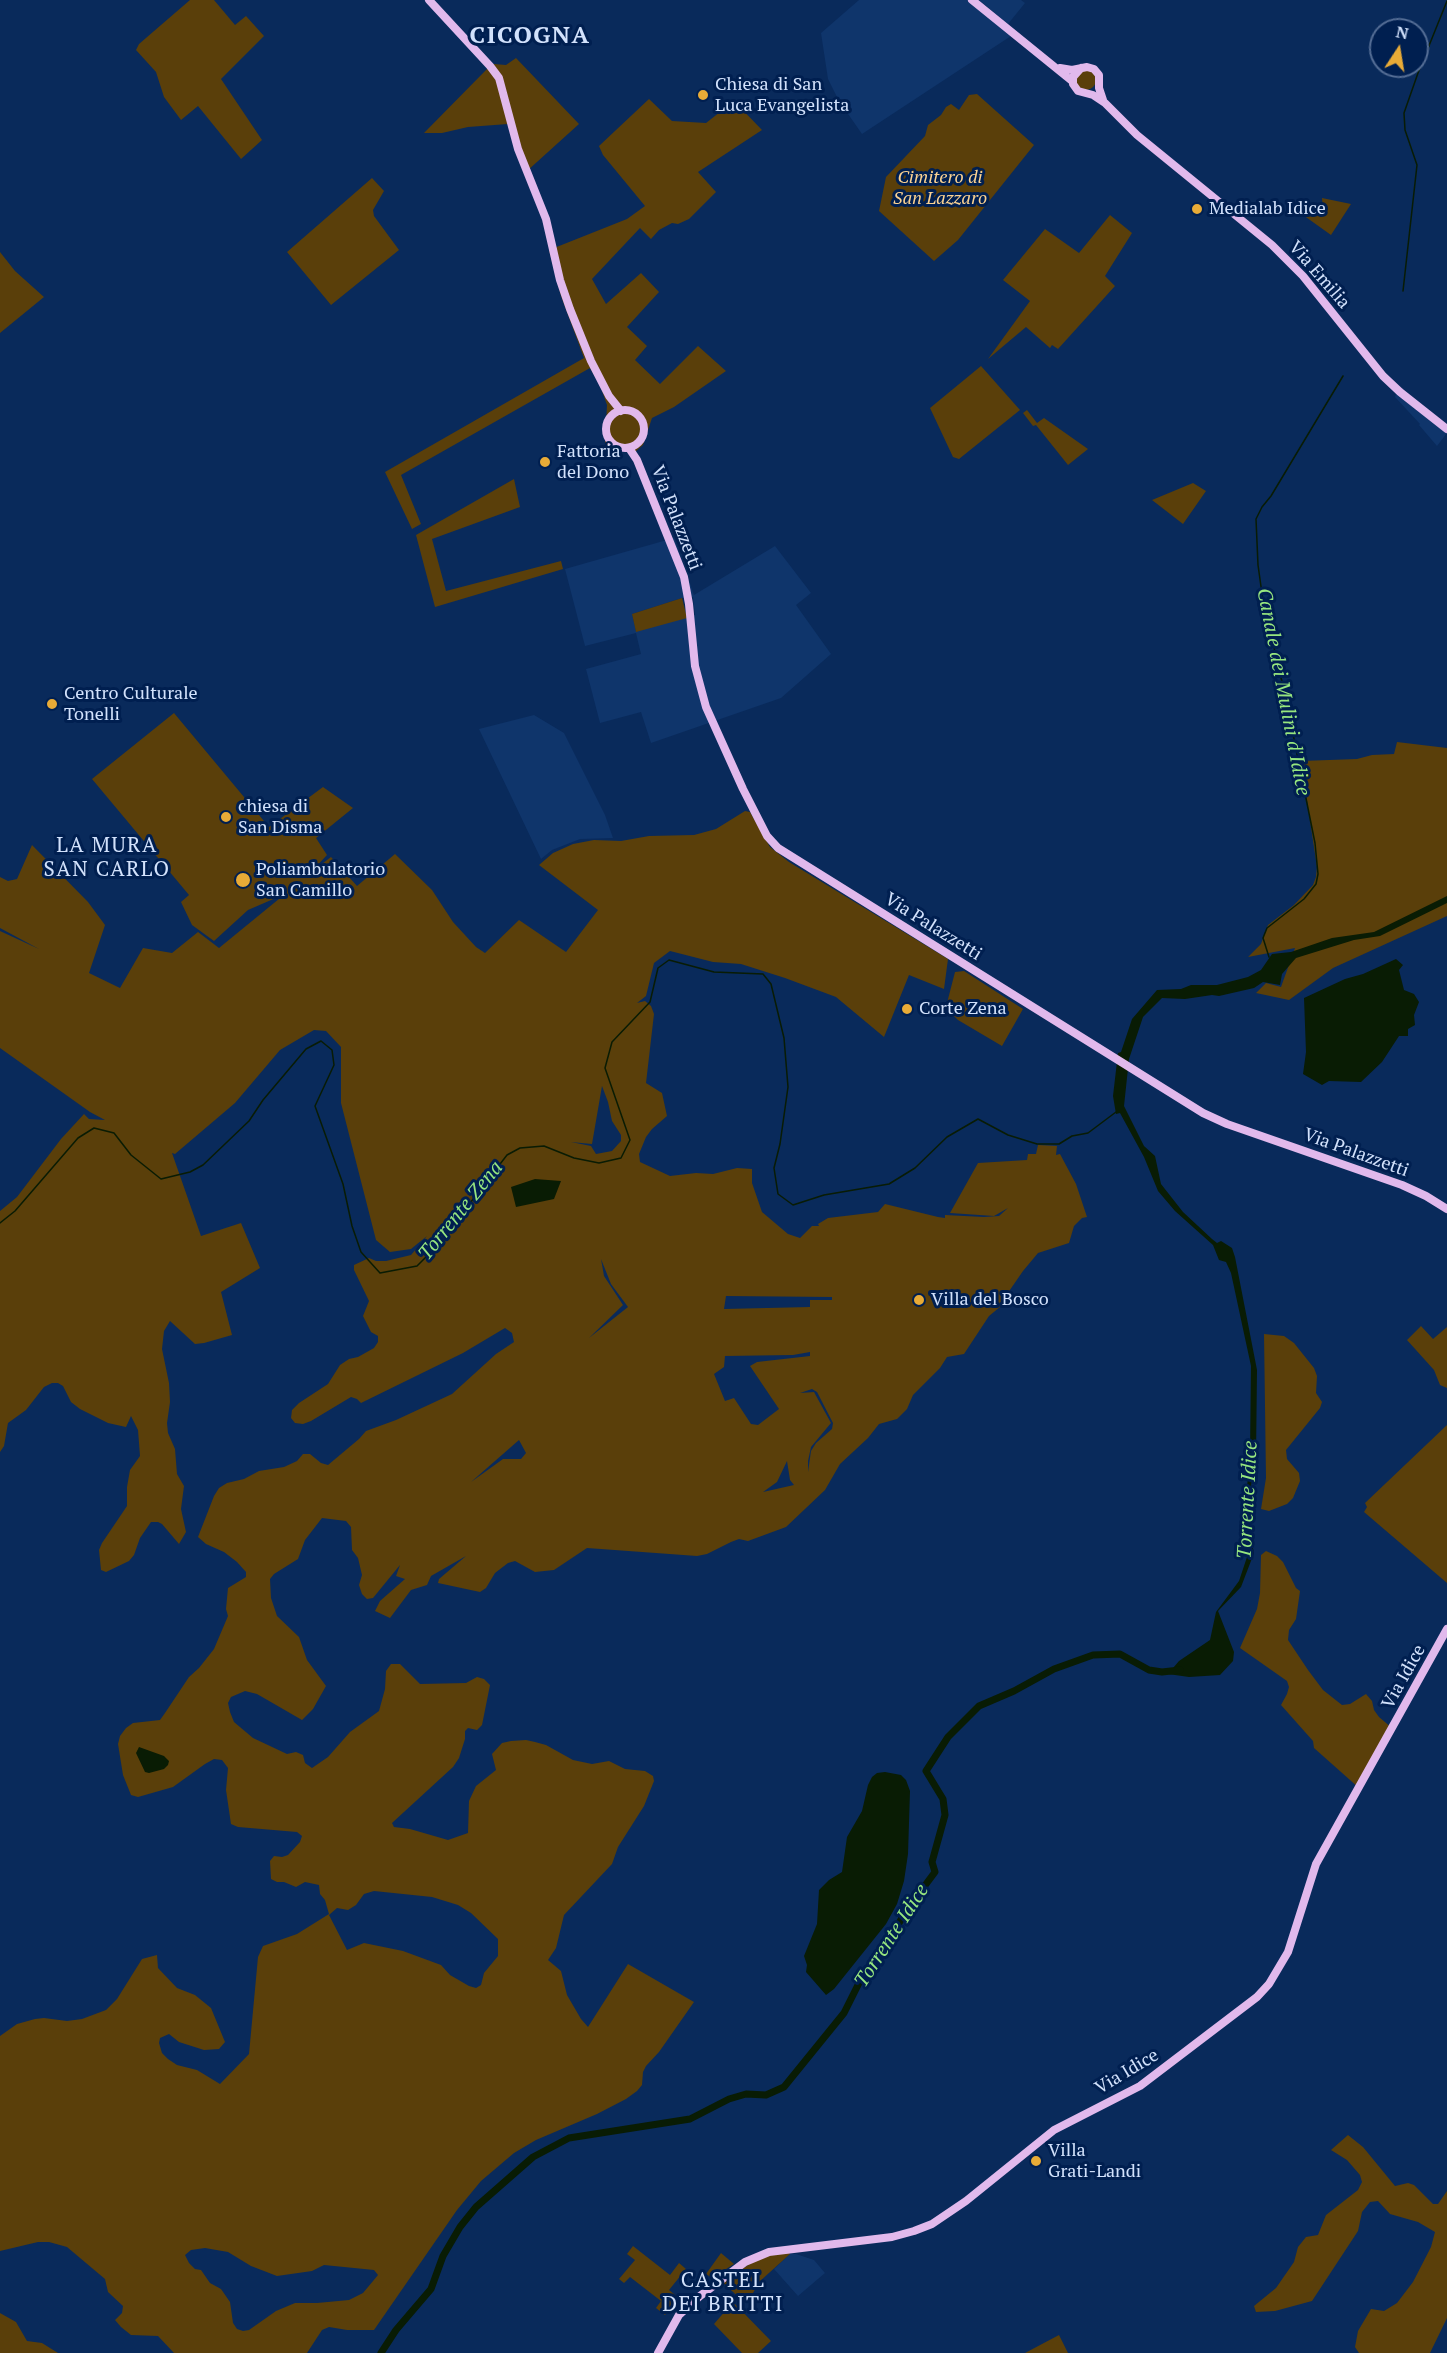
<!DOCTYPE html>
<html>
<head>
<meta charset="utf-8">
<style>
  body { margin:0 }
  #map { position:relative; width:1447px; height:2353px; overflow:hidden; background:#092a5b; font-family:"PT Serif",serif }
  canvas { display:block }
  .north { position:absolute; left:1369px; top:18px; width:60px; height:60px; box-sizing:border-box; background:#001f50; border:2px solid #546d95; border-radius:50%; rotate:12deg; font-size:16px; font-weight:700; line-height:24px; text-align:center; color:#d2e2fc }
  .north::after { content:''; display:block; margin:auto; width:21px; height:27px; background:#e8ab37; clip-path:polygon(50% 0,100% 100%,50% 72%,0 100%) }
</style>
</head>
<body>
<div id="map">
<canvas width="1447" height="2353"></canvas>
<div class="north">N</div>
</div>
<script>
const ctx = document.querySelector('canvas').getContext('2d');
ctx.lineJoin = 'round';
function fillPath(path, color) { ctx.fillStyle = color; ctx.fill(path, 'evenodd'); }
const toPath = rows => new Path2D(rows.map(r => 'M' + r).join(''));
function strokePath(path, color, width, dash) { ctx.strokeStyle = color; ctx.lineWidth = width; ctx.lineCap = dash ? 'butt' : 'round'; ctx.setLineDash(dash || []); ctx.stroke(path); }
function write(font, color, halo, rows, align = 'center') {
  ctx.font = font + ' "PT Serif",serif'; ctx.lineWidth = 6; ctx.setLineDash([]); ctx.textBaseline = 'middle'; ctx.strokeStyle = halo; ctx.fillStyle = color; for (const [text, x, y, turn = 0] of rows) {
    ctx.save(); ctx.translate(x, y); ctx.rotate((+turn || 0) * Math.PI / 180); ctx.textAlign = isNaN(turn) ? turn : align; if (halo) ctx.strokeText(text, 0, 0); ctx.fillText(text, 0, 0); ctx.restore();
  }
}
fillPath(toPath([
  [859,0,967,0,1011,36,862,134,839,101,828,79,821,33],
  [979,0,1021,0,1025,3,1008,24],
  [1396,394,1447,433,1437,446,1419,425,1420,424,1395,397],
  [674,538,694,595,775,546,811,593,796,605,831,654,781,698,651,743,641,712,600,723,586,669,641,654,636,633,585,646,565,569],
  [693,597,695,615,636,631,632,614,682,598],
  [534,715,564,733,605,815,613,838,580,839,552,850,541,859,479,729],
  [790,2254,796,2254,814,2260,825,2273,798,2296,774,2269]
]), '#0f356b');
fillPath(toPath([
  [190,0,214,0,235,25,246,16,264,36,221,79,262,140,241,159,198,106,181,120,164,97,156,72,136,50,139,44],
  [516,58,579,124,527,171,508,124,468,127,442,133,424,133,487,69,494,64,506,65],
  '1076 80a10 10 0 1 1 20 0a10 10 0 1 1-20 0Z',
  [977,94,1034,145,958,240,934,261,879,211,886,177,925,136,928,125,941,115,946,107,951,104,959,110,969,95],
  [649,99,672,121,706,123,734,101,762,130,698,172,716,192,689,219,678,224,672,223,659,230,651,239,640,228,592,279,606,304,641,273,659,292,627,327,647,346,635,360,660,384,698,346,726,371,674,407,652,418,643,445,636,451,627,452,605,444,607,405,600,385,590,368,401,475,421,524,412,529,385,472,584,358,561,296,549,250,627,219,645,206,603,155,599,146],
  [372,178,384,191,373,210,374,216,399,250,331,305,287,252],
  [1322,198,1351,204,1331,235,1303,215,1309,207,1323,209],
  [1110,215,1132,233,1105,276,1115,286,1058,349,1052,345,1050,348,1026,327,988,359,1030,301,1003,280,1045,229,1079,253],
  [0,252,15,271,44,297,0,333],
  [981,366,1020,410,959,459,953,457,930,408],
  [1027,410,1037,423,1044,418,1088,449,1068,465,1036,425,1033,426,1023,413],
  [514,479,520,507,432,539,446,591,561,561,563,569,435,607,416,535],
  [1193,483,1206,491,1183,524,1152,500],
  [682,598,687,618,636,632,632,614],
  [174,713,269,827,323,787,353,808,316,838,327,855,310,873,331,857,357,886,395,854,432,890,453,922,476,947,485,953,519,920,566,952,598,910,539,865,553,853,573,844,594,840,621,841,649,836,694,835,716,829,745,811,750,812,770,847,789,862,948,959,944,989,909,975,884,1037,836,997,785,978,741,964,713,962,670,951,654,963,646,996,637,1003,645,1001,651,1006,654,1014,646,1083,662,1093,667,1116,652,1129,646,1137,639,1154,640,1162,670,1176,696,1173,713,1174,737,1168,752,1169,752,1183,762,1212,788,1234,800,1238,812,1226,819,1226,818,1224,828,1218,878,1212,885,1204,938,1217,945,1218,945,1215,984,1217,999,1216,1008,1208,994,1216,950,1213,978,1163,1027,1160,1028,1154,1036,1154,1038,1145,1057,1146,1056,1155,1060,1154,1076,1184,1087,1217,1082,1218,1074,1226,1069,1243,1038,1253,1023,1271,1003,1300,1000,1307,989,1316,964,1354,947,1357,940,1368,913,1395,907,1409,897,1419,879,1424,868,1438,840,1464,825,1490,786,1527,748,1541,739,1539,731,1542,707,1554,697,1556,587,1548,554,1570,535,1572,515,1561,508,1563,495,1573,486,1588,480,1592,438,1583,439,1579,466,1556,431,1576,427,1585,411,1590,390,1618,375,1611,380,1601,405,1579,396,1576,400,1565,373,1598,367,1599,362,1594,359,1585,362,1575,358,1558,352,1550,351,1527,346,1521,322,1518,305,1540,298,1559,274,1574,270,1579,271,1598,277,1616,299,1637,307,1660,326,1686,313,1709,302,1720,257,1694,245,1691,231,1697,228,1703,230,1712,234,1722,253,1738,287,1754,296,1752,303,1755,305,1763,312,1768,328,1757,350,1732,379,1711,385,1689,386,1671,391,1664,400,1664,420,1684,466,1683,477,1677,484,1679,490,1685,482,1725,477,1730,468,1728,465,1731,465,1739,459,1758,453,1767,392,1823,394,1827,410,1829,448,1840,468,1833,469,1801,476,1786,496,1770,492,1754,502,1743,511,1741,526,1740,535,1742,546,1745,573,1760,592,1764,609,1761,625,1769,645,1771,653,1776,654,1781,644,1806,618,1847,612,1864,564,1915,556,1948,548,1960,561,1971,567,1995,581,2019,588,2027,628,1964,694,2002,659,2052,646,2066,643,2072,642,2085,637,2091,626,2099,597,2114,536,2140,514,2153,481,2181,457,2210,374,2330,347,2330,329,2327,322,2330,307,2353,174,2353,158,2336,131,2335,121,2327,115,2320,122,2313,123,2306,108,2292,105,2279,67,2247,49,2242,38,2242,0,2251,0,2036,17,2024,35,2019,44,2018,67,2021,82,2019,106,2010,117,1999,142,1959,157,1955,158,1968,177,1988,195,1995,211,2008,225,2042,219,2049,204,2050,179,2042,169,2034,160,2038,159,2043,162,2053,168,2059,177,2065,197,2070,220,2084,249,2054,258,1957,263,1946,297,1934,329,1914,325,1900,320,1894,319,1885,305,1882,296,1887,284,1882,277,1882,271,1879,270,1861,274,1856,282,1857,288,1855,300,1842,302,1836,297,1832,238,1827,231,1824,226,1790,228,1768,222,1760,214,1759,205,1764,173,1787,138,1797,131,1795,123,1775,118,1744,120,1736,126,1728,133,1723,160,1720,165,1713,189,1677,199,1668,214,1649,228,1616,226,1609,228,1588,246,1577,246,1572,237,1562,224,1552,206,1544,198,1537,214,1496,219,1488,227,1483,244,1479,259,1471,284,1467,297,1461,303,1454,310,1454,321,1463,328,1465,359,1439,366,1431,396,1420,452,1394,496,1354,514,1342,512,1333,505,1328,463,1353,361,1403,357,1399,351,1397,311,1421,303,1424,295,1423,291,1418,292,1410,299,1403,328,1384,340,1365,349,1359,358,1357,374,1348,378,1342,378,1336,371,1332,363,1316,369,1301,354,1270,354,1265,369,1258,376,1261,386,1261,411,1255,427,1236,411,1249,390,1252,376,1240,341,1103,341,1047,326,1031,314,1030,280,1050,235,1103,175,1154,172,1153,201,1236,241,1223,260,1268,221,1292,232,1335,204,1343,195,1344,170,1321,164,1331,162,1349,169,1383,170,1402,167,1423,168,1433,175,1449,177,1474,184,1486,181,1509,186,1532,179,1544,162,1524,158,1522,151,1522,140,1538,134,1555,129,1561,106,1572,101,1570,99,1550,102,1543,127,1506,127,1487,130,1470,140,1456,138,1430,131,1416,126,1427,108,1423,80,1409,71,1402,63,1386,58,1383,52,1383,44,1387,26,1410,8,1423,4,1446,0,1452,0,1211,17,1197,61,1139,84,1114,89,1119,105,1120,90,1112,0,1048,0,931,39,949,0,928,0,877,8,881,17,879,32,845,88,902,105,925,89,973,120,988,143,948,172,953,198,932,219,948,285,894,248,910,214,941,192,925,181,902,189,895,92,779],
  [602,1086,608,1102,612,1121,621,1135,621,1141,612,1151,596,1154,591,1146,571,1142,592,1144],
  [601,1259,611,1284,628,1307,589,1338,623,1305,604,1276],
  [726,1296,832,1297,832,1300,810,1300,810,1307,724,1309],
  [810,1352,810,1356,757,1362,750,1366,779,1409,758,1425,751,1424,734,1398,725,1401,714,1374,724,1367,725,1356,793,1355],
  [812,1389,817,1392,833,1423,832,1429,816,1443,811,1451,808,1472,808,1461,811,1447,831,1423,814,1392,800,1393],
  [519,1440,526,1453,521,1459,503,1459,471,1482],
  [787,1461,790,1480,794,1485,763,1492,777,1482],
  [374,1891,432,1897,458,1905,471,1913,498,1939,498,1956,484,1973,481,1985,476,1988,469,1986,450,1975,441,1965,403,1951,364,1943,347,1950,329,1915,337,1908,348,1910,356,1905,364,1894],
  [205,2248,228,2252,251,2266,277,2276,312,2271,324,2265,374,2270,378,2275,363,2293,349,2300,317,2303,295,2303,276,2311,249,2330,243,2331,237,2329,233,2323,230,2302,221,2289,210,2283,201,2270,195,2269,189,2263,185,2255,191,2250],
  [1397,742,1447,748,1447,916,1333,968,1289,1000,1256,993,1266,983,1281,987,1295,948,1248,957,1261,944,1268,925,1294,905,1313,885,1316,877,1317,867,1301,761,1357,759,1372,755,1394,754],
  [964,971,1023,1009,1002,1046,958,1020,949,1011,947,1003,955,972],
  [1421,1326,1433,1339,1447,1327,1447,1388,1440,1385,1434,1370,1407,1340],
  [1264,1334,1284,1336,1294,1343,1314,1368,1317,1376,1316,1393,1322,1402,1320,1408,1286,1450,1287,1459,1299,1473,1300,1481,1293,1498,1287,1504,1269,1511,1261,1509,1266,1478],
  [1447,1425,1447,1583,1364,1512,1367,1507,1365,1503],
  [1266,1551,1277,1556,1283,1562,1296,1588,1300,1591,1296,1619,1289,1630,1288,1640,1308,1670,1323,1690,1342,1705,1350,1704,1366,1694,1372,1701,1374,1710,1379,1717,1392,1728,1359,1788,1314,1748,1313,1741,1281,1705,1287,1694,1289,1687,1287,1681,1240,1648,1257,1609,1260,1593,1261,1555],
  [1348,2135,1363,2147,1395,2186,1408,2183,1414,2185,1433,2204,1438,2204,1447,2191,1447,2318,1430,2353,1359,2353,1355,2347,1358,2331,1371,2309,1384,2311,1397,2303,1413,2282,1431,2247,1435,2232,1418,2222,1390,2214,1378,2201,1370,2202,1362,2212,1358,2231,1312,2301,1275,2311,1256,2312,1254,2306,1276,2288,1294,2262,1298,2247,1306,2237,1318,2235,1326,2215,1358,2190,1362,2182,1360,2175,1347,2160,1331,2150],
  [633,2246,670,2275,679,2263,686,2269,669,2290,679,2298,665,2315,656,2308,661,2301,630,2277,624,2283,619,2279,635,2260,627,2254],
  [788,2251,790,2254,759,2282,752,2295,743,2301,722,2282,762,2256],
  [721,2253,734,2264,712,2278,706,2274],
  [733,2302,771,2341,758,2353,742,2353,714,2324],
  [0,2313,16,2322,27,2341,42,2343,58,2353,0,2353],
  [1059,2335,1068,2353,1025,2353]
]), '#5a3f0a');
fillPath(toPath([
  [1447,896,1447,903,1380,936,1354,940,1296,958,1282,974,1280,985,1263,982,1254,988,1219,996,1212,995,1185,999,1162,998,1143,1017,1129,1059,1124,1106,1144,1146,1155,1156,1161,1184,1183,1212,1212,1239,1217,1243,1221,1241,1232,1248,1235,1257,1257,1370,1256,1456,1251,1486,1249,1530,1254,1553,1241,1587,1218,1611,1234,1652,1233,1661,1220,1675,1189,1677,1168,1674,1179,1661,1210,1640,1216,1612,1239,1581,1248,1554,1243,1529,1250,1456,1251,1366,1231,1273,1226,1262,1219,1260,1213,1245,1175,1211,1158,1191,1144,1157,1120,1113,1116,1114,1113,1096,1118,1053,1121,1052,1132,1019,1157,990,1181,989,1191,985,1217,985,1248,977,1261,970,1272,954,1291,952,1332,938,1374,932],
  [1396,959,1403,965,1399,970,1404,990,1414,994,1419,1002,1414,1015,1415,1025,1408,1029,1408,1036,1399,1036,1382,1062,1361,1082,1329,1081,1322,1085,1303,1074,1306,1052,1304,998,1345,979,1363,974],
  [535,1179,561,1181,554,1199,516,1207,511,1187],
  [139,1747,164,1756,169,1761,168,1765,164,1769,149,1773,145,1772,136,1753],
  [885,1772,901,1775,906,1780,910,1791,908,1854,904,1881,897,1904,886,1924,834,1989,826,1995,806,1972,807,1965,804,1956,817,1924,819,1890,829,1880,842,1872,847,1837,862,1811,868,1785,872,1777,877,1773]
]), '#091c04');
strokePath(toPath([
  [1403,291,1417,165,1405,130,1404,113,1418,73,1447,1],
  [1269,957,1263,938,1267,928,1304,899,1316,884,1318,874,1315,843,1290,719,1283,709,1286,694,1276,662,1273,638,1264,608,1258,565,1256,519,1262,507,1271,496,1343,376],
  [0,1223,15,1211,78,1138,94,1128,114,1133,131,1155,161,1179,190,1172,203,1165,249,1121,263,1100,306,1049,321,1041,332,1050,334,1065,315,1106,343,1184,352,1226,361,1252,380,1273,417,1266,430,1253,447,1224,464,1211,507,1155,520,1148,544,1146,574,1158,599,1163,621,1158,630,1140,605,1068,612,1042,650,1002,658,968,669,960,714,972,763,974,771,984,784,1038,788,1087,780,1144,774,1168,778,1194,793,1205,824,1195,889,1184,915,1168,947,1137,978,1119,1008,1135,1037,1144,1059,1144,1072,1136,1088,1133,1116,1112]
]), '#091c04', 1.5);
strokePath(toPath([
  [381,2353,396,2330,431,2289,443,2256,460,2227,476,2207,533,2157,569,2138,690,2119,729,2099,746,2094,766,2095,784,2087,844,2013,864,1973,884,1949,906,1911,935,1872,932,1862,945,1815,943,1799,926,1771,948,1737,979,1706,1014,1691,1054,1669,1093,1655,1120,1654,1149,1670,1162,1672,1180,1670]
]), '#091c04', 7);
strokePath(toPath([
  [429,0,490,66,499,78,518,149,546,219,560,280,570,309,591,361,609,396,621,411],
  [972,0,1072,81],
  [1060,68,1072,70,1087,67,1094,69,1099,75,1099,88,1103,100],
  [1081,68,1073,77,1073,84,1078,91,1093,95,1105,103,1137,135,1272,245,1303,276,1383,376,1400,392,1447,429],
  '606 429a19 19 0 1 1 38 0a19 19 0 1 1-38 0Z',
  [629,448,637,460,684,577,689,604,695,666,706,707,743,789,767,836,778,848,1203,1113,1227,1124,1402,1185,1426,1196,1447,1209],
  [658,2353,679,2315,700,2296,745,2262,769,2252,892,2237,914,2231,932,2224,966,2201,1054,2130,1140,2086,1257,1997,1269,1984,1288,1952,1316,1864,1447,1629]
]), '#e1b9ec', 8);
for (const [x, y, r, color] of [
  [703,95,6,"#e8ab37"],
  [1197,209,6,"#e8ab37"],
  [545,462,6,"#e8ab37"],
  [52,704,6,"#e8ab37"],
  [226,817,6,"#e8ab37"],
  [243,880,8,"#e8ab37"],
  [907,1009,6,"#e8ab37"],
  [919,1300,6,"#e8ab37"],
  [1036,2161,6,"#e8ab37"]
]) { const dot = new Path2D(); dot.arc(x, y, r, 0, 2 * Math.PI); ctx.fillStyle = color; ctx.fill(dot); strokePath(dot, '#001f50', 2); }
write('18px', '#d2e2fc', '#001f50', [
  ["Chiesa di San",715,85],
  ["Luca Evangelista",715,106],
  ["Medialab Idice",1209,209],
  ["Fattoria",557,452],
  ["del Dono",557,473],
  ["Centro Culturale",64,694],
  ["Tonelli",64,715],
  ["chiesa di",238,807],
  ["San Disma",238,828],
  ["Poliambulatorio",256,870],
  ["San Camillo",256,891],
  ["Corte Zena",919,1009],
  ["Villa del Bosco",931,1300],
  ["Villa",1048,2151],
  ["Grati-Landi",1048,2172]
], 'left');
write('italic 18px', '#fcd392', '#001f50', [
  ["Cimitero di",940,178],
  ["San Lazzaro",940,199]
]);
write('18px', '#d2e2fc', '#001f50', [
  ["Via Emilia",1319,275,49],
  ["Via Palazzetti",676,518,69],
  ["Via Palazzetti",933,927,32],
  ["Via Palazzetti",1356,1153,20],
  ["Via Idice",1404,1677,-61],
  ["Via Idice",1127,2072,-31]
]);
write('italic 20px', '#96e67f', '#001f50', [
  ["Canale dei Mulini d'Idice",1283,692,79],
  ["Torrente Zena",461,1211,-51],
  ["Torrente Idice",1248,1500,-87],
  ["Torrente Idice",892,1936,-57]
]);
ctx.letterSpacing = '1.5px';
write('21px', '#d2e2fc', '#001f50', [
  ["LA MURA",107,846],
  ["SAN CARLO",107,870],
  ["CASTEL",723,2281],
  ["DEI BRITTI",723,2305]
]);
ctx.letterSpacing = '0px';
ctx.letterSpacing = '1.5px';
write('bold 24px', '#d2e2fc', '#001f50', [
  ["CICOGNA",530,36]
]);
ctx.letterSpacing = '0px';
</script>
</body>
</html>
